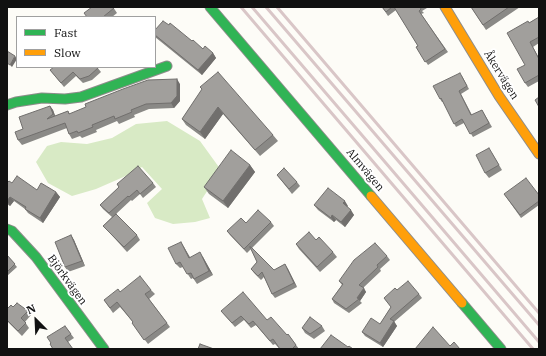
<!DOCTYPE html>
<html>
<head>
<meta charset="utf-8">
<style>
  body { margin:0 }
  #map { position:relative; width:546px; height:356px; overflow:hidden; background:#fdfcf7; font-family:"IBM Plex Serif",serif }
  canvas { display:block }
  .frame { position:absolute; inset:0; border:8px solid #111; pointer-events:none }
  .legend { position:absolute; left:16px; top:16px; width:140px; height:52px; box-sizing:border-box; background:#fff; border:1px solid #a0a0a0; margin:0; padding:5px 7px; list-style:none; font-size:12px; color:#111 }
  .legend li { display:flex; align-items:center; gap:8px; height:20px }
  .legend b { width:20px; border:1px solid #a0a0a0 }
  .north { position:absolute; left:16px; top:300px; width:40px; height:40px; -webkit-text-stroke:3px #fff; paint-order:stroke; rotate:336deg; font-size:11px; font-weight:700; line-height:16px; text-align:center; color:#111 }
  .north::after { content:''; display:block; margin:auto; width:14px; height:18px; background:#111; clip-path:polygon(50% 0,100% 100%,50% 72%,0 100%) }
</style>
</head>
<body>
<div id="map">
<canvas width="546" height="356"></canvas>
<div class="frame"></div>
<ul class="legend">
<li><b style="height:5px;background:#30b455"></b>Fast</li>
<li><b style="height:5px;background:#ff9f0a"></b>Slow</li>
</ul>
<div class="north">N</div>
</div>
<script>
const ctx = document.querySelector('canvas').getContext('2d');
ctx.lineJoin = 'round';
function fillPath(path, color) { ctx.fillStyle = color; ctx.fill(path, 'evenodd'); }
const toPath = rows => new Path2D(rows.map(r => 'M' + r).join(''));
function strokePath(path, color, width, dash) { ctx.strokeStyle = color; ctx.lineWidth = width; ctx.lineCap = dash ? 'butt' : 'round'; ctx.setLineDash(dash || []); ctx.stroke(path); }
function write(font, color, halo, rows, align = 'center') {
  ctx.font = font + ' "IBM Plex Serif",serif'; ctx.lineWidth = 4; ctx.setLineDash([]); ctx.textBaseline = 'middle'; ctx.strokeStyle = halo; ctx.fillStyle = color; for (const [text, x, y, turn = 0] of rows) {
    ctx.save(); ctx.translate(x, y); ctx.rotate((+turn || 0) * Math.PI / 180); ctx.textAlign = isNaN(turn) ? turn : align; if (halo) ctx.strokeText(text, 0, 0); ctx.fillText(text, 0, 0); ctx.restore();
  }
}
fillPath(toPath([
  [167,121,200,141,221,170,202,199,210,218,195,222,173,224,155,218,147,203,162,189,142,167,128,175,96,189,72,196,48,183,36,162,47,146,61,142,87,144,112,138,136,124]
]), '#d8eac5');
const fast = toPath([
  [210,7,371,196],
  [7,105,16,102,42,98,65,99,81,97,167,66],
  [7,229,12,231,36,257,104,349],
  [462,303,501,349]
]);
const slow = toPath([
  [445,7,499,96,539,154],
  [371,196,462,303]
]);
strokePath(fast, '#8e8d8b', 11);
strokePath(slow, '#8e8d8b', 11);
strokePath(fast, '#30b455', 9);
strokePath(slow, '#ff9f0a', 9);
strokePath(toPath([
  [241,7,533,349],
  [252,7,385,162,539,342],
  [266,7,539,325],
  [277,7,539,313]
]), '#d9c6c7', 3);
fillPath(toPath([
  [113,7,117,13,112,17,87,17],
  [382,7,426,7,427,8,422,11,424,13,421,14,448,52,428,65,416,47,418,46,396,10,388,16],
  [471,7,520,7,486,30],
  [539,17,539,43,533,47,539,58,539,81,528,87,525,83,529,23],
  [169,25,203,49,213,53,216,58,202,75,155,37,155,30],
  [97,67,101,72,92,80,83,83,76,76,64,87,50,70],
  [462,76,469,89,461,94,472,115,482,110,492,127,473,137,464,123,456,127,443,102,442,102,440,99],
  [180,84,180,101,174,108,149,109,134,115,135,117,119,124,117,121,96,130,97,132,82,138,80,136,72,139,69,134,67,128,22,145,18,140,23,129,50,106,53,110,55,116,68,111,70,114],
  [202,90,273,135,278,141,260,156,223,114,205,139,186,125,182,119],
  [492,153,502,170,489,178,485,173],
  [250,165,255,172,228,208,209,194,204,187],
  [277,175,297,182,300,186,292,194],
  [7,183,12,183,37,190,56,192,60,197,43,223,28,213,25,209,14,201,10,206,7,204],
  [153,183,156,187,143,198,140,194,132,201,131,200,116,214,137,235,140,240,127,252,107,230,103,226,112,217,103,209,100,205,119,187,117,184],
  [504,194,539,195,539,205,521,218],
  [314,205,348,206,347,207,354,215,345,227,336,220,334,222,318,210],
  [271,222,274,226,252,248,274,270,285,264,288,269,297,287,275,298,272,294,264,277,261,280,254,273,251,269,257,262,251,249,247,253,230,235,227,231,246,223],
  [71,235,74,240,85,266,68,272,65,267],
  [316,240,333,252,337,257,320,272,299,249,296,244],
  [181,242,190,257,203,257,213,275,197,284,193,278,191,279,183,267,180,268,176,264],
  [7,255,17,267,7,276],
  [387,256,390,260,380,269,381,271,363,288,366,292,360,301,362,303,349,313,334,303,332,299,342,285,339,281],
  [151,290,155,294,149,299,170,327,148,344,132,323,133,322,120,307,113,313,104,300,120,292],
  [397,290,419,294,422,298,394,322,397,326,383,347,365,336,362,332,380,324,391,307,384,298],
  [13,307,28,311,31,315,25,322,29,328,22,336,7,321,7,309],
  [221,311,267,320,287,335,288,334,299,349,280,349,275,344,273,345,256,325,251,328,244,320,235,327],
  [65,326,74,338,68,342,51,343],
  [322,326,325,331,314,339,305,333,302,328]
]), '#8a8986');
fillPath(toPath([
  [213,53,216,58,202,75,198,70],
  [15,56,17,59,12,67,10,65],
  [177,79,180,84,180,101,174,108,171,103],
  [50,106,53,110,56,118,53,114],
  [218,107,223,114,205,139,200,132],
  [250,165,255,172,228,208,223,201],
  [56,192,60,197,43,223,40,218],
  [10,197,14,201,10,206,7,201],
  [345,201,348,206,346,208,343,203],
  [351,210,354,215,345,227,341,222],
  [332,215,336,220,334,222,331,218],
  [71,235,74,240,85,266,82,261],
  [181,242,184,247,192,262,189,258],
  [200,252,203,257,213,275,209,271],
  [285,264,288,269,297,287,294,283],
  [364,288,366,292,360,301,357,298],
  [394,321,397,326,383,347,380,343]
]), '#716f6d');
const building = toPath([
  [92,7,113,7,114,8,103,17,87,17,84,13,92,7],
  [382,7,392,7,386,12,382,7],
  [394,7,420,7,421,9,419,11,445,49,425,62,416,47,418,46,394,7],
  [471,7,509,7,483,25,471,7],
  [539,17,539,37,530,42,539,59,539,75,525,83,517,69,525,65,507,33,528,21,529,23,539,17],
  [163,21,169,25,170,23,192,41,193,40,203,49,205,46,213,53,198,70,155,35,155,30,163,21],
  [7,51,15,56,10,65,7,63,7,51],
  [54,67,97,67,98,68,89,76,80,79,73,72,61,83,50,70,54,67],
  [218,72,273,135,255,150,218,107,200,132,182,119,202,89,200,87,218,72],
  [460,73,467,86,459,91,471,115,482,110,489,123,470,134,462,119,454,124,441,98,440,99,433,86,460,73],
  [177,79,177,96,171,103,146,104,131,110,132,112,115,119,114,116,92,125,93,127,78,133,77,131,69,134,65,123,18,140,15,132,23,129,19,117,50,106,53,114,47,119,68,111,69,114,86,107,85,104,123,89,148,80,177,79],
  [539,97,539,107,535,100,539,97],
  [489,148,499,165,485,173,476,155,489,148],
  [231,150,250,165,223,201,204,187,231,150],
  [138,166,153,183,140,194,137,190,129,197,128,196,109,213,100,205,119,187,117,184,138,166],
  [284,168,297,182,289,189,277,175,284,168],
  [17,176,37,190,41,183,56,192,40,218,25,209,26,207,10,197,7,201,7,183,9,181,12,183,17,176],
  [526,178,539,195,539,201,520,215,504,194,526,178],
  [328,188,345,201,343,203,351,210,341,222,332,215,331,218,314,205,328,188],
  [258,210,271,222,244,249,227,231,241,218,246,223,258,210],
  [116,214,137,235,124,247,103,226,116,214],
  [309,232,316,240,319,237,333,252,317,267,296,244,309,232],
  [71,235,82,261,65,267,55,242,71,235],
  [181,242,189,258,200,252,209,271,194,279,191,273,187,274,180,262,176,264,168,248,181,242],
  [375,243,387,256,377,265,378,267,359,285,364,288,357,298,359,299,346,309,332,299,343,284,339,281,354,260,375,243],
  [250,247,251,247,274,270,285,264,294,283,272,294,262,272,258,276,251,269,257,262,250,247],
  [7,255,15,264,7,272,7,255],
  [140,276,151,290,145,294,167,323,144,340,132,323,133,322,117,302,110,308,104,300,118,289,120,292,140,276],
  [408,281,419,294,390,319,394,321,380,343,362,332,371,318,380,324,391,307,384,298,395,288,397,290,408,281],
  [243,292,267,320,271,317,287,335,288,334,296,345,293,348,294,349,280,349,273,339,270,341,253,321,249,324,241,316,232,323,221,311,243,292],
  [17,303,28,311,21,318,26,323,18,331,7,320,7,309,11,305,13,307,17,303],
  [310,317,322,326,310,334,302,328,310,317],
  [65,326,71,334,65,338,73,349,53,349,50,344,51,343,47,337,65,326],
  [433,327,450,346,454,342,460,349,415,349,433,327],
  [331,335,348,347,349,346,353,349,320,349,331,335],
  [200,344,214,349,198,349,200,344]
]);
fillPath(building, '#a19f9c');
strokePath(building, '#716f6d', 1);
write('11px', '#111', '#fff', [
  ["Åkervägen",501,75,58],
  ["Almvägen",365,170,50],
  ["Björkvägen",67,280,54]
]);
</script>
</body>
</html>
